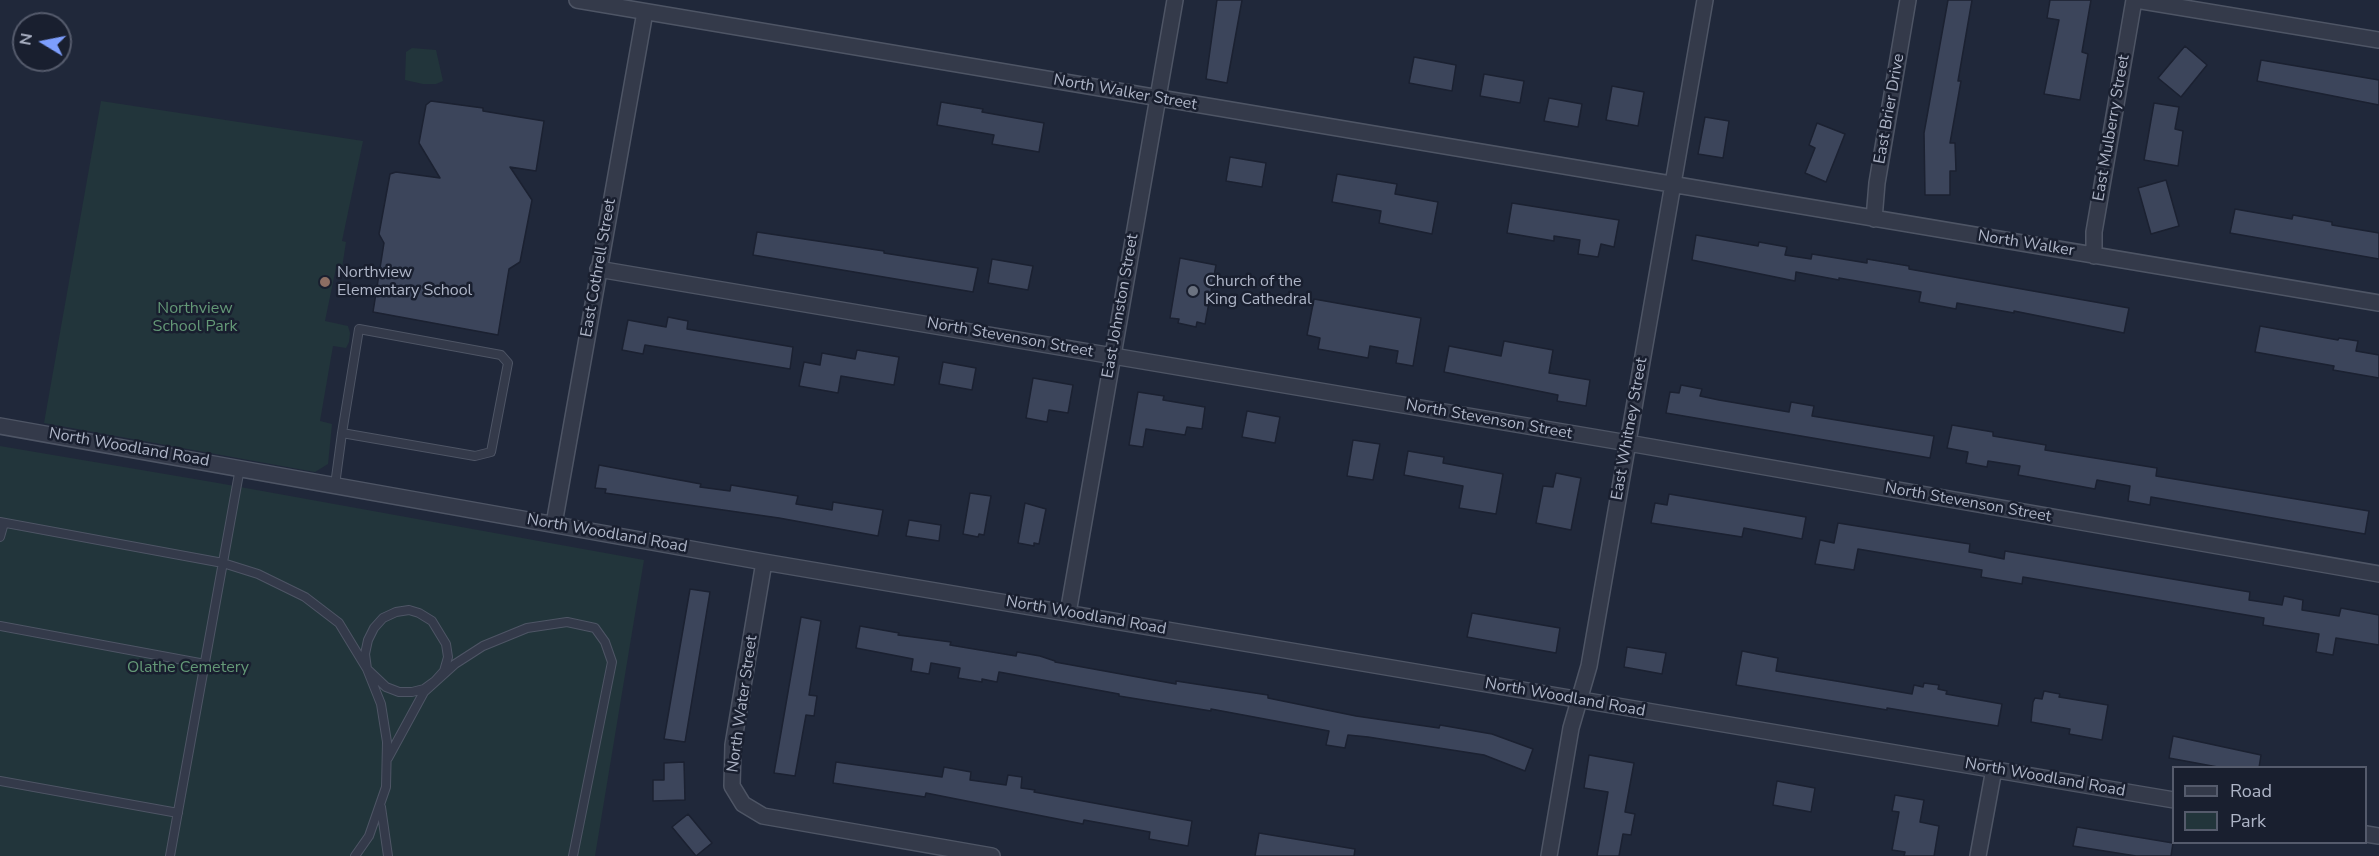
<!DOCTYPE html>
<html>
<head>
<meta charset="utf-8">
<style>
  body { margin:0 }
  #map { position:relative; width:2379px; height:856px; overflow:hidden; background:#20283a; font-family:"Nunito Sans",sans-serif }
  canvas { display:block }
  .legend { position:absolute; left:2172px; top:766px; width:195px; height:78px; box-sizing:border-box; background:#191f2f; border:2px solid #555b6c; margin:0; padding:8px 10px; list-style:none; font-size:18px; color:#aeb5c7 }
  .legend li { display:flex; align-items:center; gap:12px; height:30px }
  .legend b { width:30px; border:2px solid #555b6c }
  .north { position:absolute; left:12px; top:12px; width:60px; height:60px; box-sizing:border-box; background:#191f2f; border:2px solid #555b6c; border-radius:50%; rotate:280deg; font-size:16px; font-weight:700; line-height:24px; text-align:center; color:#aeb5c7 }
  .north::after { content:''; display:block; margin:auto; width:21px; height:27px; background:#7d9efd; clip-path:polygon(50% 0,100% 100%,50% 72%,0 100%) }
</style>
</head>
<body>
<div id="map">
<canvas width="2379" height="856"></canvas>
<ul class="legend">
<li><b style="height:8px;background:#343a4a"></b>Road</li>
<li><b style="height:16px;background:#22353b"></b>Park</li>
</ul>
<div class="north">N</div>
</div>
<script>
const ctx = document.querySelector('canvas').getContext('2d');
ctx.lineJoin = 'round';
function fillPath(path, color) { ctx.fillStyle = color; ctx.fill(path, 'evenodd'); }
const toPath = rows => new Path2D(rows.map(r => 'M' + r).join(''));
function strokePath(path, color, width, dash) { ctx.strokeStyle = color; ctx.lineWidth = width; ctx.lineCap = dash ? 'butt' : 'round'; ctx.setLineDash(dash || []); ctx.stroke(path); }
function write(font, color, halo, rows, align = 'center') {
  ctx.font = font + ' "Nunito Sans",sans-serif'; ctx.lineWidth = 5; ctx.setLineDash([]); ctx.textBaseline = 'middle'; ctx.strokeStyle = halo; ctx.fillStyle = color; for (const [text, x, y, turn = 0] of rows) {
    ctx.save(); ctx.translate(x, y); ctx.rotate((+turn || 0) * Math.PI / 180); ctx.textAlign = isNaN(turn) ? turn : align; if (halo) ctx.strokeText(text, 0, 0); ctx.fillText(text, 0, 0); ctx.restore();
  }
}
fillPath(toPath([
  [412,48,436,50,443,81,436,84,423,84,405,80,406,52],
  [101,101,363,141,342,241,346,242,342,268,336,268,325,321,348,326,350,333,349,342,346,348,333,346,320,421,332,424,328,464,315,472,44,423],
  [0,446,218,483,644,560,595,856,0,856]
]), '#22353b');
const building = toPath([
  [1217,0,1242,0,1227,83,1206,79,1217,0],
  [1948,0,1972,0,1958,81,1961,81,1950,143,1955,143,1956,171,1950,171,1950,195,1925,195,1924,133,1948,0],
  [2050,0,2091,0,2082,52,2088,54,2080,100,2044,94,2059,20,2047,18,2050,0],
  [2185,46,2207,65,2181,97,2158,78,2185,46],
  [1414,57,1456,65,1452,91,1409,83,1414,57],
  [2261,60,2379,80,2379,105,2257,81,2261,60],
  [1484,74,1524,81,1520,103,1480,96,1484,74],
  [1612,86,1644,92,1638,126,1606,120,1612,86],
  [1549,98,1582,104,1578,127,1544,121,1549,98],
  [431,101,483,108,483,111,544,121,536,171,510,167,532,200,520,262,509,269,498,335,373,312,384,243,379,234,390,174,396,172,440,178,419,143,426,105,431,101],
  [941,102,983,109,982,112,1044,123,1039,152,992,144,994,135,937,125,941,102],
  [2154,103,2179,107,2175,129,2183,131,2178,166,2144,160,2154,103],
  [1705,117,1729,121,1723,158,1698,154,1705,117],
  [1817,123,1845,134,1826,182,1805,173,1815,148,1809,145,1817,123],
  [1230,157,1266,163,1262,187,1226,181,1230,157],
  [1337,174,1397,184,1395,194,1438,202,1432,234,1379,223,1381,211,1332,202,1337,174],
  [2166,180,2179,226,2151,234,2138,188,2166,180],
  [1512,203,1619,220,1614,247,1601,244,1598,257,1578,254,1580,240,1554,236,1554,241,1507,233,1512,203],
  [2235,209,2292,219,2293,215,2332,222,2332,225,2379,233,2379,259,2230,233,2235,209],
  [757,232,851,246,884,251,884,253,978,268,973,292,753,255,757,232],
  [1696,235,1758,246,1759,242,1787,247,1785,255,1811,259,1812,254,1867,263,1867,259,1909,266,1909,269,2129,308,2124,333,2014,311,2014,313,1957,303,1956,309,1919,302,1921,292,1839,278,1839,280,1796,272,1795,281,1692,260,1696,235],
  [1180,258,1216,265,1205,324,1197,322,1196,327,1178,323,1179,319,1170,318,1180,258],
  [992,259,1033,266,1028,290,988,283,992,259],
  [1314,299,1421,318,1413,366,1396,363,1398,351,1370,346,1368,358,1318,349,1320,338,1307,335,1314,299],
  [668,317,688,321,687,329,793,347,790,369,645,345,643,354,622,350,628,320,666,327,668,317],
  [2260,326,2338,340,2339,338,2358,341,2356,351,2379,355,2379,378,2333,370,2334,366,2255,352,2260,326],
  [1504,341,1553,350,1549,373,1590,380,1586,406,1557,401,1558,395,1444,372,1449,346,1501,356,1504,341],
  [857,350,899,357,894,385,841,376,838,393,799,386,804,362,820,365,822,353,855,359,857,350],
  [943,362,976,368,972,390,939,384,943,362],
  [1033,378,1073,385,1068,413,1049,410,1047,422,1026,418,1033,378],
  [1681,385,1702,389,1700,396,1719,400,1789,412,1791,402,1814,406,1812,416,1934,436,1930,458,1666,413,1670,392,1679,393,1681,385],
  [1138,392,1164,396,1163,400,1205,407,1202,429,1187,427,1185,435,1146,429,1143,447,1129,445,1138,392],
  [1247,411,1280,417,1275,443,1242,437,1247,411],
  [1952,425,1993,432,1993,436,2046,445,2045,450,2157,468,2156,476,2369,511,2365,534,2151,497,2150,505,2128,501,2130,486,2097,480,2095,489,2018,475,2020,466,1988,461,1987,467,1966,463,1968,452,1947,448,1952,425],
  [1353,440,1380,444,1373,480,1347,476,1353,440],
  [1408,451,1444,457,1443,463,1503,474,1496,514,1459,508,1463,486,1404,475,1408,451],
  [599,465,701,484,700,487,730,491,731,485,798,496,796,504,832,510,833,502,883,510,878,536,779,518,605,493,606,489,595,488,599,465],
  [1556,473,1581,478,1571,530,1536,523,1543,486,1553,487,1556,473],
  [970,493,991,496,984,535,979,534,978,537,963,534,970,493],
  [1669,494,1806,517,1802,539,1744,528,1742,537,1651,523,1655,503,1667,505,1669,494],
  [1025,503,1046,509,1039,544,1034,543,1034,546,1018,543,1025,503],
  [909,520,941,525,939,541,906,536,909,520],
  [1838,523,1970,544,1969,552,2004,559,2005,551,2250,592,2249,600,2282,605,2284,596,2303,600,2302,610,2339,616,2341,608,2379,615,2379,645,2336,638,2333,655,2316,652,2319,634,2263,625,2264,618,2023,577,2022,584,1981,577,1982,570,1858,549,1854,570,1815,564,1820,540,1834,543,1838,523],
  [690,589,710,592,685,742,664,739,690,589],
  [1472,613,1560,628,1556,653,1467,637,1472,613],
  [801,617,821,621,809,695,817,696,814,716,806,715,795,776,774,773,801,617],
  [860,626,899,633,898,635,951,642,950,645,1016,656,1017,652,1040,656,1055,661,1055,662,1176,684,1176,681,1268,695,1268,698,1356,716,1439,728,1440,725,1492,734,1533,749,1525,771,1484,755,1368,737,1348,735,1345,748,1326,745,1329,731,1211,709,1211,711,1119,696,1119,694,999,672,997,682,982,679,982,682,958,678,960,668,931,663,929,674,911,671,913,659,856,648,860,626],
  [1627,647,1666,653,1662,674,1624,667,1627,647],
  [1742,651,1778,658,1776,671,1848,683,1912,694,1914,685,1923,687,1924,683,1939,685,1938,689,1947,691,1946,694,2002,704,1998,726,1887,708,1887,710,1736,685,1742,651],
  [2044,691,2060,694,2059,697,2108,705,2102,740,2069,734,2070,729,2031,722,2033,702,2035,698,2042,699,2044,691],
  [2173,736,2261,755,2259,768,2223,768,2169,758,2173,736],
  [1589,755,1634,763,1625,812,1635,814,1631,835,1623,834,1619,856,1597,856,1608,792,1584,788,1589,755],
  [684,762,685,800,653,801,653,780,664,780,664,763,684,762],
  [836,762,942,777,944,767,971,772,970,780,1006,785,1008,775,1022,777,1021,788,1035,790,1034,792,1192,821,1188,846,1149,839,1150,832,1084,820,1083,824,926,793,925,797,833,783,836,762],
  [1777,781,1815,788,1811,812,1773,805,1777,781],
  [1895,795,1924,800,1920,822,1939,826,1934,856,1904,856,1905,852,1892,850,1899,812,1892,811,1895,795],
  [688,814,712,843,696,856,672,827,688,814],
  [2077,827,2173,843,2171,856,2136,856,2073,846,2077,827],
  [1259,833,1355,849,1354,856,1255,856,1259,833]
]);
fillPath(building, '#3c455b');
strokePath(building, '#1b2131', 1.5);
const lane = toPath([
  [335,485,342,433,359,329,501,355,508,363,491,452,475,456,342,433],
  [0,522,223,563,258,574,305,597,339,623,367,669,381,704,387,742,386,787,369,836,355,856],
  [0,537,4,523],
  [409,610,419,613,432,621,446,644,448,657,444,671,435,681,424,689,412,692,399,692,386,687,367,669,365,654,368,640,374,628,383,618,396,612,409,610],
  [0,626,205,664],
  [388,758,424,692,455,664,483,646,527,628,567,622,595,628,605,642,612,662,573,856],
  [0,781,178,813],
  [381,807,388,856],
  [170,856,240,468]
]);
const street = toPath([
  [577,0,2379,303],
  [2136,0,2379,40],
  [1874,219,1877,183,1908,0],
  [2094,256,2094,232,2134,0],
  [598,269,1628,443,2379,574],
  [0,426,764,562,2174,800],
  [554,524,645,12],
  [764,562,733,745,732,786,743,804,763,816,992,856],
  [1068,613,1175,0],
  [2366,834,2379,836],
  [1549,856,1571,728,1589,666,1705,0],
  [1978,856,1994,769]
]);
strokePath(lane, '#4e5565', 10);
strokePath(street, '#4e5565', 18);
strokePath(lane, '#343a4a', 8);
strokePath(street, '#343a4a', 15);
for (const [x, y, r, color] of [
  [325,282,6,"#8d6e63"],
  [1193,291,6,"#6b7280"]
]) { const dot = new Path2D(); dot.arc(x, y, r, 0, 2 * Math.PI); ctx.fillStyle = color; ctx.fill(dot); strokePath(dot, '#191f2f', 2); }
write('16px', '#aeb5c7', '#191f2f', [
  ["North Walker Street",1125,93,10],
  ["East Brier Drive",1890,109,-80],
  ["East Mulberry Street",2112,128,-80],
  ["North Walker",2026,244,9],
  ["East Cothrell Street",599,268,-80],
  ["East Johnston Street",1121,306,-80],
  ["North Stevenson Street",1010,338,10],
  ["North Stevenson Street",1489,420,10],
  ["East Whitney Street",1630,429,-80],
  ["North Woodland Road",129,448,10],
  ["North Stevenson Street",1968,503,10],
  ["North Woodland Road",607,534,10],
  ["North Woodland Road",1086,616,10],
  ["North Woodland Road",1565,698,10],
  ["North Water Street",743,704,-82],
  ["North Woodland Road",2045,778,10]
]);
write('16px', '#aeb5c7', '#191f2f', [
  ["Northview",337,273],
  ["Elementary School",337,291],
  ["Church of the",1205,282],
  ["King Cathedral",1205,300]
], 'left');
write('16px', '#649977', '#191f2f', [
  ["Northview",195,309],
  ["School Park",195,327],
  ["Olathe Cemetery",188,668]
]);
</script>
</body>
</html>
